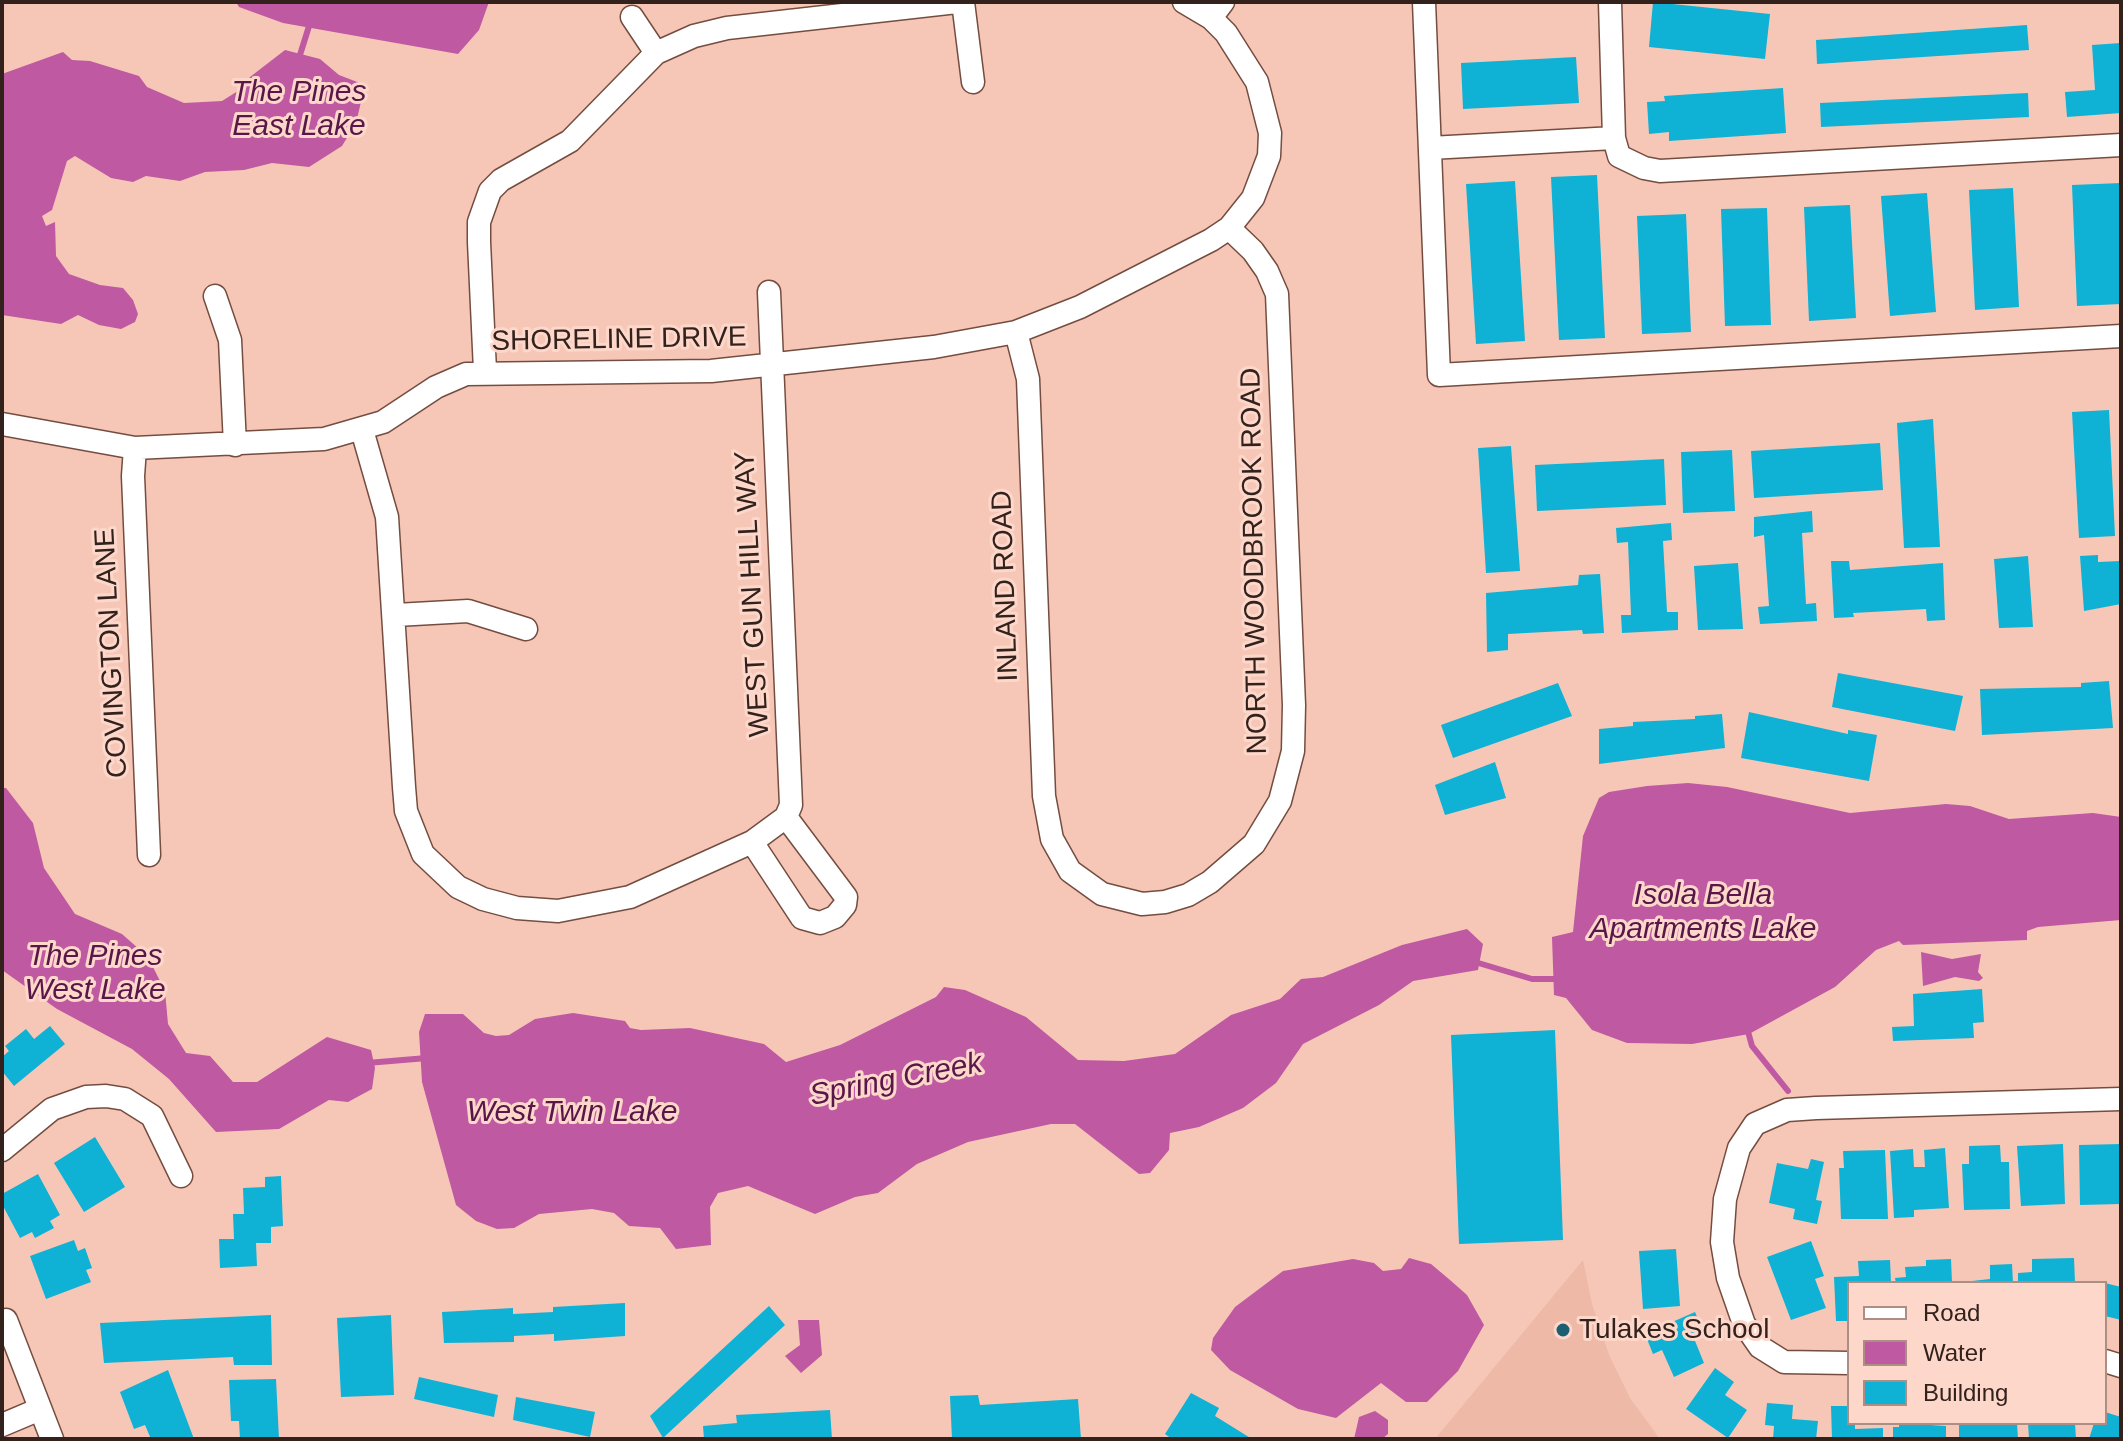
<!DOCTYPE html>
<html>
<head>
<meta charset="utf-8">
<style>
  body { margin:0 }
  #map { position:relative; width:2123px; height:1441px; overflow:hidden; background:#f6c7b7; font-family:Arial,sans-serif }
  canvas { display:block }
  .frame { position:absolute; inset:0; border:4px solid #33211c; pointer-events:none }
  .legend { position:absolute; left:1847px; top:1281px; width:260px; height:144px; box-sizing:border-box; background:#fdd7ca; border:2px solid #ac8e84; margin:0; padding:10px 14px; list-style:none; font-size:24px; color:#33211c }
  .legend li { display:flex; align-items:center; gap:16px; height:40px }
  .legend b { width:40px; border:2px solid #ac8e84 }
</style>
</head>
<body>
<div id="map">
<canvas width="2123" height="1441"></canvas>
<div class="frame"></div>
<ul class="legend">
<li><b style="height:10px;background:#fff"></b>Road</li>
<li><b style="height:22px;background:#be59a2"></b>Water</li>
<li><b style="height:22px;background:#0fb1d5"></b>Building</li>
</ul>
</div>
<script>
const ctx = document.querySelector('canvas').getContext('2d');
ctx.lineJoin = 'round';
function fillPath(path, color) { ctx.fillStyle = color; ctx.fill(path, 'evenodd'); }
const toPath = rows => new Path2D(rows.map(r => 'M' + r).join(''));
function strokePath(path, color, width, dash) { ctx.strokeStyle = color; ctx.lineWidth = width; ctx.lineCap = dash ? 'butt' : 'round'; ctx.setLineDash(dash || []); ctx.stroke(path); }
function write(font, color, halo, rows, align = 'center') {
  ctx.font = font + ' Arial,sans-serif'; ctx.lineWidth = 6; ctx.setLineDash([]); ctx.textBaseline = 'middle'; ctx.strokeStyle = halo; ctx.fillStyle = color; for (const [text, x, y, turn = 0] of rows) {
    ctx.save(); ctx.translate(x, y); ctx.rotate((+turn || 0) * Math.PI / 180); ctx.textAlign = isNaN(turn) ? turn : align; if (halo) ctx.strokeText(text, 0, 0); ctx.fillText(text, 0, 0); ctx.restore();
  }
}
fillPath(toPath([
  [1583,1260,1592,1304,1609,1355,1630,1398,1660,1439,1435,1439]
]), '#eeb9a7');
fillPath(toPath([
  [236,2,489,2,479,30,458,54,283,23,239,7],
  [285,50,320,59,339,75,365,85,356,123,342,146,309,167,272,163,244,170,205,172,180,181,146,176,133,182,111,178,75,156,67,161,52,210,42,216,46,226,55,222,56,256,69,274,100,285,123,288,133,300,138,314,135,322,121,329,99,325,78,315,61,324,2,315,2,74,63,52,72,60,90,61,139,76,147,87,184,103,222,101,241,89,250,77],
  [1688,783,1727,787,1850,813,1946,804,1970,806,2009,819,2093,813,2121,817,2121,920,2038,927,2027,931,2027,940,1903,945,1899,941,1876,950,1835,987,1749,1034,1692,1044,1627,1043,1592,1030,1566,998,1554,995,1552,937,1573,932,1583,836,1599,798,1609,792,1647,786],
  [2,788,6,788,33,823,44,868,75,914,122,934,148,957,165,991,168,1024,186,1053,210,1056,233,1082,257,1082,327,1037,371,1050,375,1068,372,1089,348,1102,329,1100,279,1129,216,1132,169,1079,132,1049,57,1009,2,970],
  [1467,929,1483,944,1478,970,1413,981,1379,1005,1303,1044,1276,1083,1243,1108,1199,1127,1170,1133,1169,1150,1150,1173,1139,1174,1075,1124,1051,1124,968,1142,917,1164,878,1193,855,1197,815,1214,748,1186,718,1193,710,1207,711,1245,676,1249,660,1228,629,1226,614,1213,592,1209,539,1214,514,1228,497,1229,476,1221,456,1205,422,1082,419,1032,425,1014,463,1014,484,1033,496,1036,509,1035,535,1019,573,1013,625,1021,630,1028,641,1030,690,1028,764,1044,786,1062,840,1045,936,997,944,987,965,990,1026,1017,1078,1060,1124,1061,1175,1054,1231,1015,1280,999,1301,979,1323,977,1402,945],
  [1921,952,1952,959,1981,954,1978,972,1983,978,1979,981,1955,977,1923,986],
  [1409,1258,1431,1264,1450,1280,1467,1295,1484,1325,1458,1371,1427,1402,1406,1402,1381,1383,1336,1418,1298,1409,1230,1370,1211,1350,1213,1338,1235,1307,1283,1271,1353,1259,1374,1263,1383,1271,1401,1269],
  [798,1320,819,1320,822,1355,801,1373,785,1356,800,1345],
  [1375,1411,1388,1420,1388,1434,1382,1439,1354,1439,1359,1417]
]), '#be59a2');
strokePath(toPath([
  [299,58,310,23],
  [1475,962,1532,979,1558,979],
  [1747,1028,1752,1046,1788,1091],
  [367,1063,427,1058]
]), '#be59a2', 6);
fillPath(toPath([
  [1653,2,1770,14,1765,59,1649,47],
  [2027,25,2029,50,1817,64,1816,40],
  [2121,43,2121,113,2067,117,2065,92,2095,90,2092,45],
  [1576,57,1579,103,1463,109,1461,63],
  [1783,88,1786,133,1669,141,1669,132,1649,134,1647,102,1665,101,1664,96],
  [2028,93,2029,117,1821,127,1820,103],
  [1597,175,1605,338,1559,340,1551,177],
  [1515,181,1525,341,1476,344,1466,184],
  [2121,183,2121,304,2077,306,2072,185],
  [2013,188,2019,307,1975,310,1969,190],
  [1927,193,1936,312,1890,316,1881,196],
  [1850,205,1856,318,1809,321,1804,207],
  [1767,208,1771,325,1725,326,1721,209],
  [1686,214,1691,332,1642,334,1637,216],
  [2109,410,2115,536,2079,538,2072,412],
  [1933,419,1940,547,1904,548,1897,423],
  [1880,443,1883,490,1754,498,1751,451],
  [1511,446,1520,571,1486,573,1478,448],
  [1732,450,1735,511,1683,513,1681,452],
  [1664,459,1666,505,1537,511,1535,465],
  [1812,511,1813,532,1802,533,1806,604,1816,603,1817,621,1760,624,1758,607,1769,606,1764,535,1754,537,1754,517],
  [1671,523,1672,540,1663,541,1667,612,1678,612,1678,630,1622,633,1621,615,1631,615,1628,542,1617,543,1616,528],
  [2098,555,2098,562,2121,561,2121,604,2084,611,2080,556],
  [2028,556,2033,627,1999,628,1994,559],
  [1831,561,1849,561,1850,570,1943,563,1945,620,1927,621,1926,609,1853,613,1854,617,1834,618],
  [1738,563,1743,629,1698,630,1694,566],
  [1600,574,1604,633,1583,634,1582,630,1508,634,1508,650,1487,652,1486,593,1578,585,1579,575],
  [1838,673,1963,696,1955,731,1832,707],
  [2109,681,2113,728,1982,735,1980,689,2081,687,2081,683],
  [1558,683,1572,716,1453,758,1441,725],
  [1749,712,1848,734,1848,730,1877,735,1869,781,1741,758],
  [1722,714,1725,748,1599,764,1599,729,1633,726,1633,722,1695,719,1695,716],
  [1495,762,1506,798,1445,815,1435,785],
  [1982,989,1984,1022,1973,1023,1974,1038,1893,1041,1892,1027,1914,1026,1913,994],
  [50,1026,65,1044,14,1086,2,1071,2,1057,9,1051,5,1046,26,1029,34,1039],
  [1555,1030,1563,1240,1459,1244,1451,1035],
  [95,1137,125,1187,84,1212,54,1163],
  [2063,1144,2065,1204,2021,1206,2017,1146],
  [2121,1144,2121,1204,2080,1205,2079,1145],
  [2000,1145,2001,1162,2009,1162,2010,1209,1964,1210,1962,1164,1969,1164,1969,1146],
  [1945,1148,1949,1208,1914,1210,1914,1217,1894,1218,1890,1151,1913,1149,1914,1167,1925,1167,1924,1150],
  [1885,1150,1888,1219,1841,1219,1839,1168,1844,1168,1843,1151],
  [1811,1159,1824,1162,1816,1200,1822,1201,1817,1224,1793,1219,1795,1209,1769,1203,1777,1163,1808,1169],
  [38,1174,60,1215,50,1221,54,1228,35,1238,32,1232,20,1238,2,1204,2,1194],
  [281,1176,283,1226,271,1227,271,1243,256,1243,257,1266,220,1268,219,1239,234,1239,233,1214,244,1214,243,1188,265,1187,265,1177],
  [74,1240,78,1251,85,1248,92,1268,86,1270,91,1282,46,1299,30,1256],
  [1811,1241,1824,1276,1815,1279,1826,1308,1791,1320,1767,1257],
  [1676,1249,1680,1306,1643,1309,1639,1251],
  [2074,1258,2075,1283,2018,1283,2018,1273,2032,1272,2032,1259],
  [1951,1259,1952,1283,1896,1283,1895,1278,1906,1277,1905,1267,1926,1266,1926,1260],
  [1890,1260,1891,1283,1849,1283,1849,1321,1836,1321,1834,1277,1859,1276,1858,1261],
  [2012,1264,2013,1283,1954,1283,1990,1279,1990,1265],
  [2105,1283,2121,1287,2121,1320,2105,1316],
  [625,1303,625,1336,554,1341,554,1334,514,1336,514,1342,444,1343,442,1312,513,1308,513,1314,553,1312,553,1307],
  [769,1306,785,1325,663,1438,650,1416],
  [1695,1312,1703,1331,1693,1336,1704,1363,1674,1377,1662,1350,1653,1354,1645,1334],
  [271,1315,272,1365,234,1365,233,1357,104,1363,100,1323],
  [391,1315,394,1395,341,1397,337,1318],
  [1715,1368,1734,1382,1725,1395,1747,1410,1728,1438,1686,1409],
  [168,1370,194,1439,151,1439,145,1425,134,1429,120,1392],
  [419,1377,498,1395,494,1417,414,1399],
  [276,1379,279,1439,240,1439,239,1421,231,1421,229,1380],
  [1191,1393,1219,1408,1215,1416,1252,1439,1172,1439,1165,1434],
  [978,1395,980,1405,1078,1399,1081,1439,952,1439,950,1396],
  [516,1397,595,1412,590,1437,513,1420],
  [1767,1403,1793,1405,1792,1419,1818,1421,1816,1439,1773,1439,1774,1426,1765,1425],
  [1831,1406,1849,1406,1849,1423,1855,1423,1855,1429,1883,1428,1883,1439,1832,1439],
  [830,1410,832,1439,704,1439,703,1426,737,1423,736,1415],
  [2105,1412,2121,1417,2121,1439,2089,1439,2094,1423,2105,1423],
  [1899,1423,1946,1426,1946,1439,1893,1439,1893,1427,1899,1427],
  [1959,1423,2017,1423,2018,1439,1959,1439],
  [2028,1423,2075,1423,2076,1439,2029,1439]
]), '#0fb1d5');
const minor = toPath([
  [963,2,973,82],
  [1424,2,1439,375,2121,336],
  [1610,2,1614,138,1619,156,1644,168,1660,171,2121,145],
  [632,17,656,53],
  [1211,18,1223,2],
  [1430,148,1614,138],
  [215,296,230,340,235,445],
  [1016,332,1028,379,1044,796,1052,839,1070,871,1102,894,1142,904,1165,902,1188,895,1210,882,1254,844,1280,801,1293,751,1294,705,1277,294,1267,271,1253,251,1229,228],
  [485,371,479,242,479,222,490,191,501,180,570,141,656,53,694,36,727,28,957,2],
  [2,424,135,448,324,439,383,422,436,387,466,374,711,371,934,347,1016,332,1080,307,1211,240,1229,228,1253,198,1269,156,1270,133,1257,82,1226,33,1211,18,1184,2],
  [362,430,387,517,404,787,406,811,423,854,458,887,483,899,517,908,558,911,630,897,752,842,786,817,791,805,769,292],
  [135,448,133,476,149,855],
  [396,615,468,611,526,629],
  [752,842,802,918,820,923,835,917,845,905,846,897,786,817],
  [2,1150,52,1109,86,1097,106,1096,125,1099,152,1116,181,1176],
  [6,1320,52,1439],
  [2105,1361,2121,1366],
  [1849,1363,1784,1362,1760,1347,1744,1324,1728,1278,1722,1242,1725,1199,1739,1148,1755,1124,1787,1110,1816,1108,2121,1099],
  [2,1425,40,1409]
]);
strokePath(minor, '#744d40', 25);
strokePath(minor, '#fff', 22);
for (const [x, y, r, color] of [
  [1563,1330,8,"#1b6072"]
]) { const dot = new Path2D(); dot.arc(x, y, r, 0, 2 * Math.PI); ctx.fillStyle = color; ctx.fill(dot); strokePath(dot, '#fdd7ca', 3); }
write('28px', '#33211c', '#fdd7ca', [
  ["SHORELINE DRIVE",619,340,-1],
  ["NORTH WOODBROOK ROAD",1255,561,-91],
  ["INLAND ROAD",1006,586,-92],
  ["WEST GUN HILL WAY",753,594,-93],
  ["COVINGTON LANE",112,653,-93]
]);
write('28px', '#33211c', '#fdd7ca', [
  ["Tulakes School",1579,1330]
], 'left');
write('italic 30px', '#581748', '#fdd7ca', [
  ["The Pines",299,93],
  ["East Lake",299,127],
  ["Isola Bella",1703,896],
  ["Apartments Lake",1703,930],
  ["The Pines",95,957],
  ["West Lake",95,991],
  ["Spring Creek",896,1080,-11],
  ["West Twin Lake",572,1113]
]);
</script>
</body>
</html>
